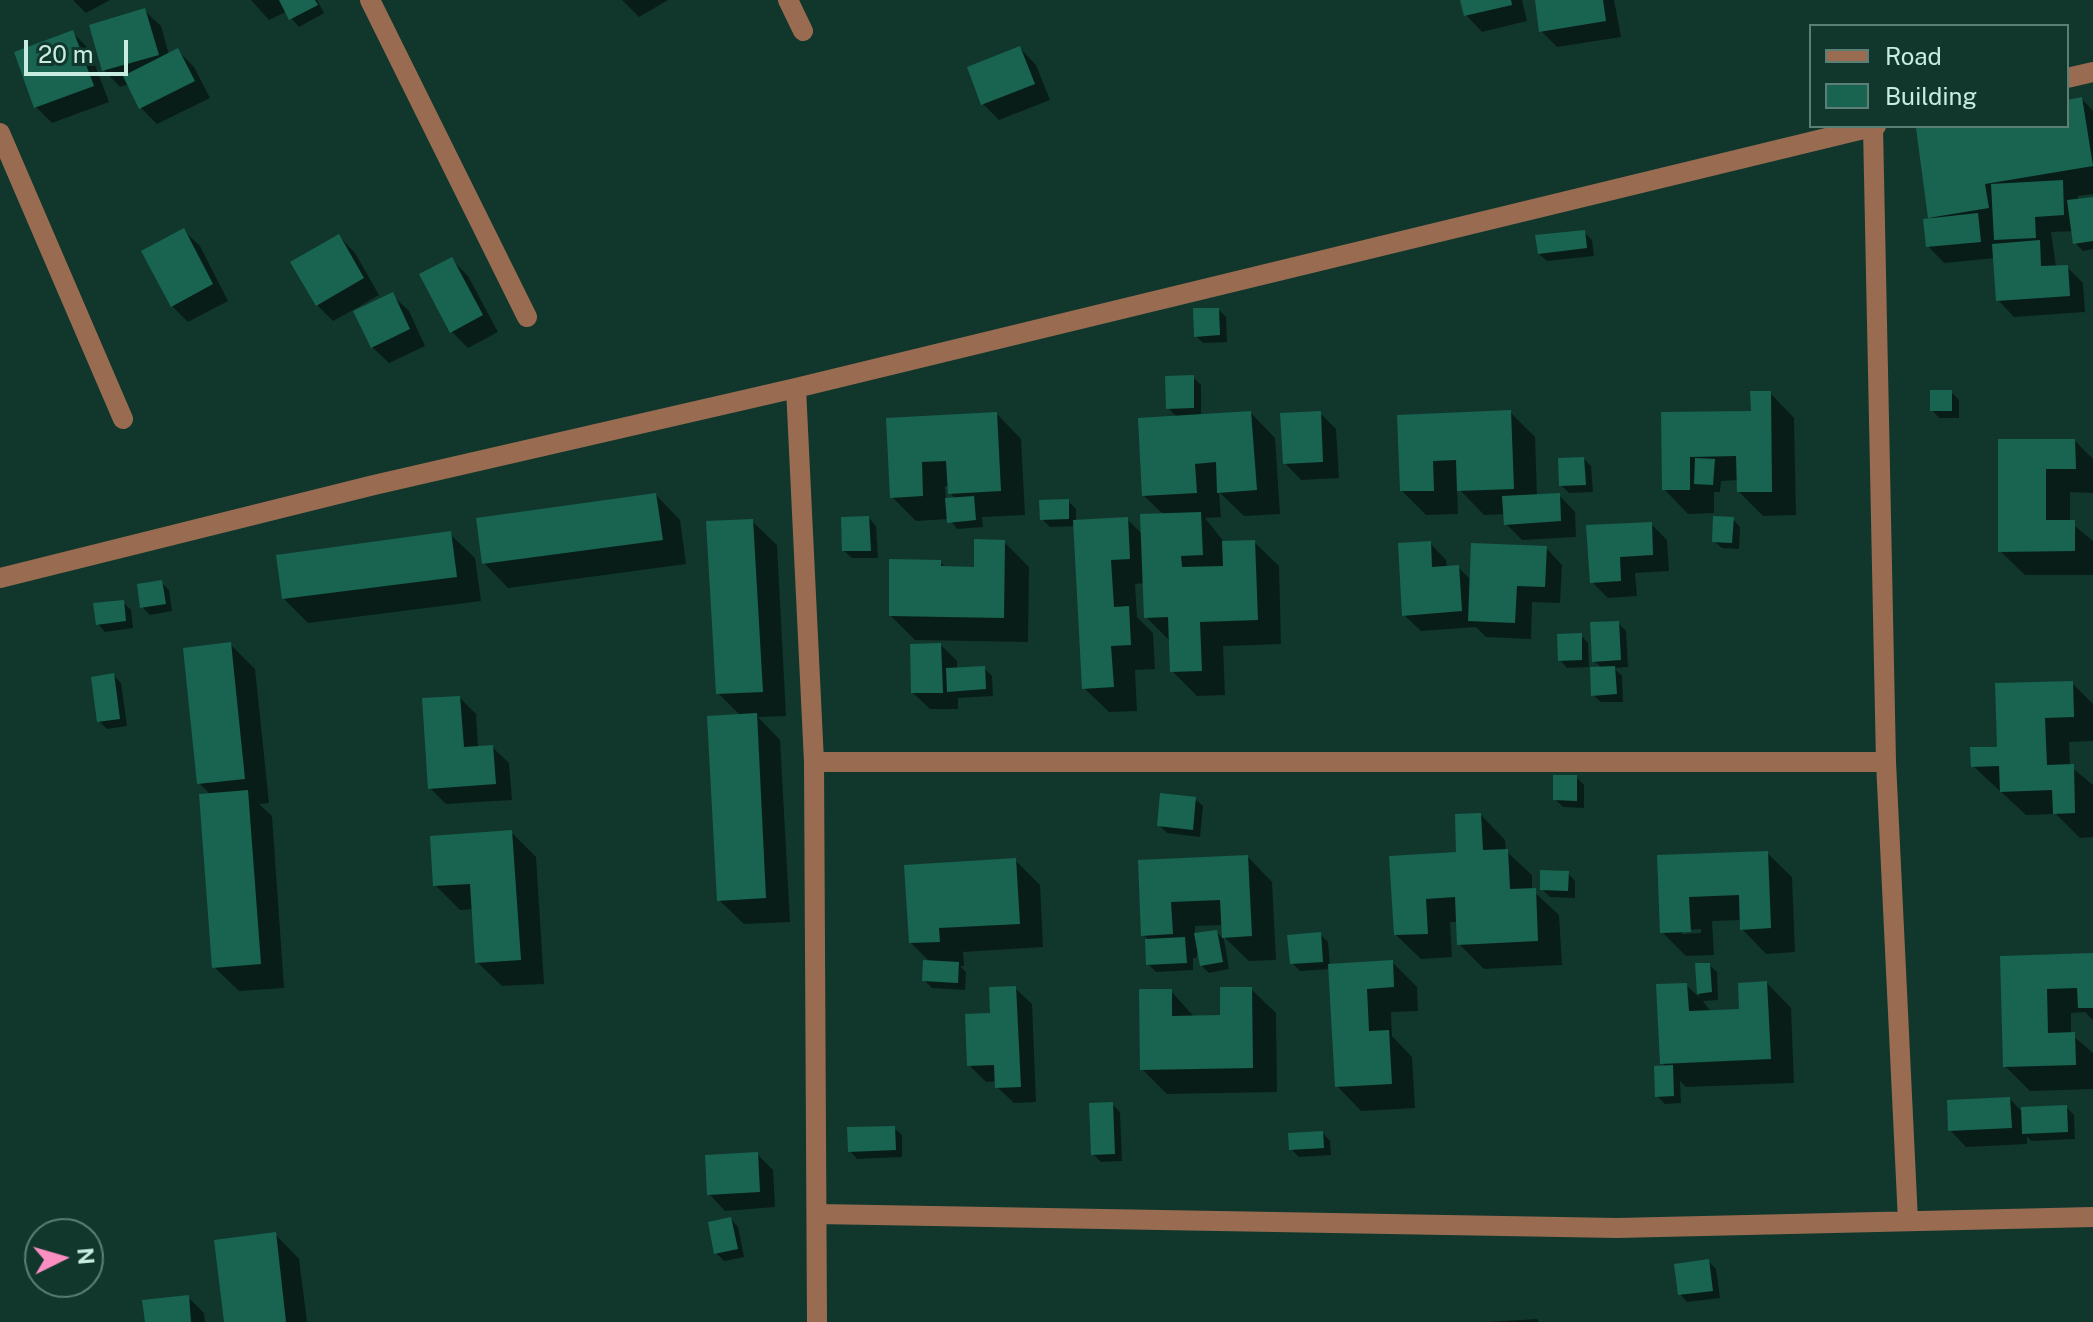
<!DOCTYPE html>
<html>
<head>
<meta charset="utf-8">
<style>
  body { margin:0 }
  #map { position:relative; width:2093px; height:1322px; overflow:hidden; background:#11372d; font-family:"Public Sans",sans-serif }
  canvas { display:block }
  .legend { position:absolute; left:1809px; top:24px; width:260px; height:104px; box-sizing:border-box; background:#11372d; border:2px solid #5b7f75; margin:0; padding:10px 14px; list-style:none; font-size:24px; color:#c9ece0 }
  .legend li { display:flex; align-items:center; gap:16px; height:40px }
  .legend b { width:40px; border:2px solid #5b7f75 }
  .north { position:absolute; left:24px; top:1218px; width:80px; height:80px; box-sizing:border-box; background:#11372d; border:2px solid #5b7f75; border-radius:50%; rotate:85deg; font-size:22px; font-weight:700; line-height:32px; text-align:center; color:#c9ece0 }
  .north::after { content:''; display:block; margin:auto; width:28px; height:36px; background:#fc8fc1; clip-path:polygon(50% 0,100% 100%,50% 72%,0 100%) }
  .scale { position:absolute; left:24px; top:40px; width:104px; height:36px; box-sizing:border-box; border:4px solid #c9ece0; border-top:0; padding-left:10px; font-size:24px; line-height:28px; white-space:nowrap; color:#c9ece0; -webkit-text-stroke:6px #11372d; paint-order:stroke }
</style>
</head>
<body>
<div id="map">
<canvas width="2093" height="1322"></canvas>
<ul class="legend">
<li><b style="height:10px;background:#996c51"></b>Road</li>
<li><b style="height:22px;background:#186451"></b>Building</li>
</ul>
<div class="north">N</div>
<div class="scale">20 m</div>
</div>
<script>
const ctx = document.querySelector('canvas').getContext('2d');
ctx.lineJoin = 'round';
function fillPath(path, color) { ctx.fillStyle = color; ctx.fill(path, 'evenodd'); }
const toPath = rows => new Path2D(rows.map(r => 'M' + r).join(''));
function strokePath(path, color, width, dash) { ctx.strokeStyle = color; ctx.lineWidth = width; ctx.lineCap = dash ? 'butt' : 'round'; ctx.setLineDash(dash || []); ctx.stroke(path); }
fillPath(toPath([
  [73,0,110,0,86,13],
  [251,0,317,0,324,13,299,27,286,12,269,20],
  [622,0,668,0,639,17],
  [1462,0,1522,0,1527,21,1482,32,1466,15],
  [1537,0,1614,0,1621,37,1557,47,1541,31],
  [144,10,161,26,169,55,178,51,194,67,210,98,157,124,141,108,129,84,120,87,104,70,91,26],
  [72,32,89,49,109,102,52,123,36,107],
  [1020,48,1036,65,1050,100,999,120,983,104],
  [2082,99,2093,111,2093,194,2078,196,2078,201,2093,199,2093,249,2083,251,2075,243,2074,231,2051,232,2056,267,2067,267,2083,283,2085,312,2014,317,1998,300,1995,258,1944,263,1928,246,1932,220,1918,130,1938,126,2067,126,2067,102],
  [183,230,200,246,228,301,188,322,172,306],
  [1584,232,1592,240,1594,256,1547,261,1539,254],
  [339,236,355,253,379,295,355,309,356,311,392,295,409,311,425,346,389,363,372,347,355,309,333,321,317,305],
  [451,259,468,276,498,332,468,348,452,332,422,275],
  [1219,310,1226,317,1227,342,1203,343,1196,336],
  [1193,377,1201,385,1201,416,1251,413,1275,438,1280,514,1244,516,1219,492,1221,517,1205,518,1225,543,1254,542,1279,566,1281,644,1223,646,1225,695,1197,696,1172,671,1171,642,1146,617,1145,583,1135,584,1137,617,1153,633,1155,669,1135,670,1137,711,1109,712,1084,688,1076,526,1050,527,1042,519,1068,501,1076,509,1076,522,1127,519,1143,535,1164,515,1144,496,1178,418,1168,408],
  [1951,392,1959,400,1959,418,1939,418,1932,410],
  [1770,393,1794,418,1796,515,1763,516,1739,492,1739,480,1721,481,1720,492,1714,492,1714,513,1688,514,1664,489,1663,414,1753,413],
  [1510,412,1535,437,1537,496,1559,495,1575,512,1576,537,1522,540,1506,524,1505,514,1484,515,1457,487,1458,514,1426,515,1402,491,1399,417],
  [1320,413,1336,429,1339,478,1301,480,1285,463],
  [997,414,1021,439,1025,515,982,517,983,527,957,529,949,519,916,521,892,497,888,420],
  [945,486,949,486,950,493,956,499,946,500],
  [2000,441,2075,441,2093,459,2093,493,2070,492,2070,522,2093,541,2093,575,2025,575,2000,551],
  [1584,459,1591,466,1593,492,1569,493,1561,485],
  [656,495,680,520,686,564,508,588,484,563],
  [869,518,876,526,878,558,852,558,844,551],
  [1733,519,1740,527,1739,549,1722,548,1714,541],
  [752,521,777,545,786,716,758,717,780,740,790,922,744,924,719,900,741,716,718,693],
  [1651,524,1667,540,1669,571,1635,573,1637,596,1608,598,1592,582],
  [450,534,475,558,481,601,308,623,283,598],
  [1004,542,1029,567,1028,642,915,640,891,616,940,562,946,568,976,569],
  [1430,543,1446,560,1447,568,1458,567,1471,580,1546,548,1562,565,1560,603,1532,602,1531,639,1486,637,1476,627,1421,631,1404,615],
  [161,582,169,590,172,611,150,615,142,607],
  [123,602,131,610,133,628,105,632,98,624],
  [1618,623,1626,631,1628,667,1614,668,1622,676,1623,702,1601,702,1593,695,1602,668,1594,661],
  [1581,635,1588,643,1589,667,1567,668,1560,660],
  [230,644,255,669,269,803,259,804,272,816,284,988,239,991,214,967,211,795,199,783],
  [941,645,957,661,957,670,984,668,992,676,993,696,958,698,958,709,930,709,913,693],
  [114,676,121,683,127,726,107,729,99,721],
  [2072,683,2093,704,2093,741,2069,742,2070,766,2093,785,2093,837,2080,838,2056,814,2026,815,1973,766,1999,748],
  [460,698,476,714,478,748,492,747,509,763,512,800,446,804,430,788],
  [1576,777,1584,785,1584,808,1563,807,1555,799],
  [1195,799,1203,806,1200,837,1167,833,1159,825],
  [1481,815,1505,840,1506,851,1532,875,1532,890,1559,915,1562,965,1484,969,1459,944,1458,922,1450,922,1452,957,1421,959,1396,935,1458,854],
  [511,832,536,857,544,984,502,986,477,962,474,909,460,910,435,885],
  [1767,853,1792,877,1795,952,1766,954,1742,929,1742,920,1712,921,1714,955,1686,956,1662,932,1659,857],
  [1701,929,1701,933,1682,934,1682,930],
  [1248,857,1272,882,1276,960,1249,961,1224,937,1224,925,1195,926,1195,935,1216,932,1224,939,1229,969,1209,973,1201,965,1199,948,1196,958,1193,958,1193,970,1156,972,1148,964,1147,938,1143,935,1140,862],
  [1015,860,1040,885,1043,947,963,952,964,966,960,966,966,972,965,990,932,988,924,980,931,963,911,943],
  [1568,873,1575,881,1575,898,1550,897,1542,889],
  [1320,934,1328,942,1330,966,1392,962,1417,987,1418,1011,1391,1012,1392,1036,1412,1057,1415,1108,1361,1111,1337,1086,1331,969,1300,971,1292,963],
  [2093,955,2093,1020,2085,1012,2071,1013,2071,1034,2093,1053,2093,1089,2030,1091,2005,1066,2002,958],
  [1697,965,1709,965,1717,972,1718,1000,1703,1001,1711,1012,1741,1011,1767,983,1791,1008,1794,1083,1686,1087,1680,1081,1681,1103,1665,1104,1657,1096,1667,1068,1662,1063,1686,985,1699,997],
  [1015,988,1032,1004,1036,1102,1014,1103,997,1087,997,1081,986,1082,969,1065,992,1015],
  [1251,989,1276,1013,1277,1092,1167,1094,1142,1069,1171,991,1195,1018,1222,1017],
  [2010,1099,2023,1113,2066,1107,2074,1115,2075,1139,2031,1141,2027,1136,2027,1144,1966,1147,1950,1130],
  [1112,1104,1120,1112,1122,1161,1101,1162,1093,1154],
  [894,1128,902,1135,902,1157,857,1159,850,1151],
  [1323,1133,1330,1141,1331,1155,1299,1157,1291,1149],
  [757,1154,773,1170,775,1207,725,1211,709,1194],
  [731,1219,738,1227,744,1257,724,1261,716,1253],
  [275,1234,299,1259,307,1322,226,1322],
  [1708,1261,1716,1269,1720,1298,1687,1302,1680,1294],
  [188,1297,204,1313,205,1322,147,1322],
  [1537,1319,1539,1322,1487,1322]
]), '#0007');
fillPath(toPath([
  [279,0,315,0,318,5,289,20],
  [1460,0,1511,0,1512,5,1464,16],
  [1535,0,1603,0,1606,21,1539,32],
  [145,8,159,55,102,71,89,25],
  [73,30,94,86,34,108,14,52],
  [1020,46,1035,84,981,105,967,67],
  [178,48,195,81,139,109,123,76],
  [2082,97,2093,166,1985,184,1989,208,1928,218,1916,128,2067,126,2067,100],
  [2063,180,2064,215,2035,217,2036,238,1994,240,1991,184],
  [2093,197,2093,241,2073,244,2067,200],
  [1978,213,1981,242,1926,247,1923,219],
  [184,228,213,284,171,307,141,251],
  [1585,230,1587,248,1538,254,1535,235],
  [339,234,364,278,316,306,290,262],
  [2040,240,2041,266,2068,265,2070,296,1996,301,1992,244],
  [452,257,483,315,450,333,419,274],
  [393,292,410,329,371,348,353,311],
  [1193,308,1219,308,1220,335,1194,337],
  [1194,375,1194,408,1166,409,1165,376],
  [1930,390,1952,390,1952,411,1930,411],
  [1750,391,1771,391,1772,492,1737,492,1736,456,1690,457,1690,490,1662,490,1661,412,1751,411],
  [1511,410,1514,489,1457,491,1456,460,1433,461,1434,491,1400,491,1397,415],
  [1251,411,1257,490,1217,493,1216,462,1195,464,1197,493,1142,496,1138,418],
  [1321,411,1323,462,1283,464,1280,413],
  [997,412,1001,491,948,494,946,461,922,462,923,496,890,498,886,418],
  [1998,439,2075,439,2076,469,2046,469,2046,520,2075,520,2075,551,1998,552],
  [1584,457,1586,485,1559,486,1558,458],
  [1695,458,1715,459,1713,485,1694,484],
  [656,493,663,540,482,564,476,518],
  [1560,493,1561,521,1504,525,1502,496],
  [974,496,976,520,947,523,945,498],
  [1069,499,1069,519,1040,520,1039,500],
  [1201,512,1203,555,1181,556,1182,567,1223,566,1222,541,1255,540,1258,620,1200,622,1202,671,1170,672,1168,617,1144,618,1140,514],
  [869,516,871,551,842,551,841,517],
  [1713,516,1734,517,1732,543,1712,542],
  [1128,517,1130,559,1111,560,1114,607,1129,606,1131,645,1111,646,1114,687,1082,689,1073,520],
  [753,519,763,692,716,694,706,521],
  [1652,522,1653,555,1620,557,1621,581,1590,583,1586,525],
  [451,531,457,577,282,599,276,555],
  [974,539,1005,540,1004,618,889,616,889,559,941,560,941,566,974,567],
  [1431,541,1432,567,1459,565,1462,611,1402,616,1398,543],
  [1471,543,1547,546,1545,587,1517,586,1515,623,1468,621],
  [162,580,166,604,140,608,137,584],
  [124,600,126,621,96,625,93,603],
  [1619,621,1621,660,1592,662,1590,622],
  [1582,633,1582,660,1558,661,1557,634],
  [231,642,245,779,197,784,183,648],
  [941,643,943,693,911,693,910,644],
  [985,666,986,689,947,692,946,668],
  [1615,666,1617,694,1591,696,1590,667],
  [114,673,120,719,97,722,91,677],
  [2073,681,2074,717,2045,718,2047,765,2074,764,2075,813,2053,814,2052,790,2000,792,1999,766,1971,767,1970,747,1997,747,1995,683],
  [460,696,464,747,493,745,496,784,428,789,422,698],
  [757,713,766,898,717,901,707,716],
  [1553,775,1577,775,1577,801,1553,800],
  [248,790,261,964,212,968,199,794],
  [1160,793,1196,797,1193,830,1157,826],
  [1481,813,1483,850,1508,849,1510,889,1536,888,1538,941,1457,945,1455,897,1426,899,1428,934,1394,935,1389,856,1456,852,1455,814],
  [512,830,521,960,475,963,470,884,433,886,430,836],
  [1768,851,1771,928,1740,930,1739,895,1689,897,1691,932,1660,933,1657,855],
  [1248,855,1252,936,1222,938,1220,900,1171,902,1173,934,1141,936,1138,860],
  [1016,858,1020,924,939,928,940,942,909,943,904,865],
  [1540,870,1569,871,1568,891,1540,890],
  [1217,930,1223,962,1200,966,1194,933],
  [1321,932,1323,962,1290,964,1287,935],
  [1185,937,1187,963,1146,965,1145,939],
  [2093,953,2093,1008,2078,1008,2077,988,2047,989,2048,1033,2075,1032,2076,1065,2003,1067,2000,956],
  [923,960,959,962,958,983,922,981],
  [1393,960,1394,987,1367,989,1369,1031,1389,1030,1392,1084,1335,1087,1328,964],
  [1695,963,1710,963,1712,992,1697,994],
  [1767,981,1771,1059,1660,1064,1656,984,1687,983,1689,1011,1739,1009,1738,983],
  [1016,986,1021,1087,995,1088,994,1065,967,1066,965,1014,990,1013,989,987],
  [1220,987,1252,987,1253,1068,1140,1070,1139,989,1172,989,1172,1016,1220,1015],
  [1673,1065,1674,1096,1655,1097,1654,1066],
  [2010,1097,2012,1128,1948,1131,1947,1100],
  [1113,1102,1115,1154,1091,1155,1089,1103],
  [2067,1105,2068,1132,2022,1134,2021,1107],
  [895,1126,896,1150,848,1152,847,1127],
  [1323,1131,1324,1148,1289,1150,1288,1133],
  [758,1152,760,1192,707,1195,705,1155],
  [731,1217,738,1249,714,1254,708,1222],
  [276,1232,286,1322,224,1322,214,1240],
  [1709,1259,1713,1291,1678,1295,1674,1264],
  [189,1295,191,1322,145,1322,142,1300]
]), '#186451');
strokePath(toPath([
  [370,0,527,317],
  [788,0,803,31],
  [2067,78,2093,72],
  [1873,127,1886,762,1908,1221],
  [0,133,123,419],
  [796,388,814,762,817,1322],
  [0,578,374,485,796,388,1876,126],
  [814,762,1886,762],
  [818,1214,1617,1228,2093,1217]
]), '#996c51', 20);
</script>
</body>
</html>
